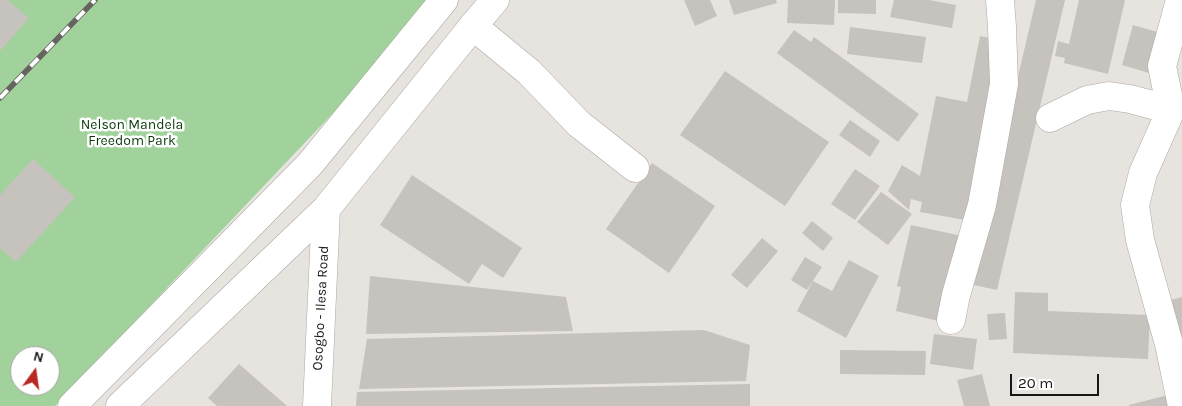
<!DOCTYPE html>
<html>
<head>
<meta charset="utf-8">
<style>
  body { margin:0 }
  #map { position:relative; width:1182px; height:406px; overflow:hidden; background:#e7e3df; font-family:Karla,sans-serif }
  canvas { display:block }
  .north { position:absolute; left:10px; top:346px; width:50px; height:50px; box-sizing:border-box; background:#fff; border:1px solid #a3a2a1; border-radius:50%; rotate:14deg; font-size:14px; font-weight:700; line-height:20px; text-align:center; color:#181715 }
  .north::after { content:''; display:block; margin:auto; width:18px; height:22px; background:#b72922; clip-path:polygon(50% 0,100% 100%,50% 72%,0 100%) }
  .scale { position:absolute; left:1010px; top:374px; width:89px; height:22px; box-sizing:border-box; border:2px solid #181715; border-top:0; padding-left:6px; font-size:15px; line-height:18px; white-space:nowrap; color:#181715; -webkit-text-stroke:4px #fff; paint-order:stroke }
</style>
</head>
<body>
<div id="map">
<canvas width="1182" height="406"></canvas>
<div class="north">N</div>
<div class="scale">20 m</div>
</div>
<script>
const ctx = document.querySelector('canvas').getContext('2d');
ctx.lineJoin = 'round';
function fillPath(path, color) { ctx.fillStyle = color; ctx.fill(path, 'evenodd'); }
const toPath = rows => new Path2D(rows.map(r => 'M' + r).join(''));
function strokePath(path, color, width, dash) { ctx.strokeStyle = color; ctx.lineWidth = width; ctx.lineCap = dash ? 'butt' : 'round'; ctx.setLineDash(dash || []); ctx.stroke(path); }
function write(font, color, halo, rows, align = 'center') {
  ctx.font = font + ' Karla,sans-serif'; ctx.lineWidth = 5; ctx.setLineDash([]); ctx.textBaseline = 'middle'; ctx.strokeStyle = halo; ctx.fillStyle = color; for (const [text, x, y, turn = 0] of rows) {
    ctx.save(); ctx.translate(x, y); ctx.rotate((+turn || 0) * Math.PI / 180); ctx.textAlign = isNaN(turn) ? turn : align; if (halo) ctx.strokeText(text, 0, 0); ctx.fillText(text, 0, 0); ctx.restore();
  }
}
fillPath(toPath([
  [0,0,430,0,425,16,55,406,0,406],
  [20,356,50,356,50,386,20,386]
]), '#a1d29c');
fillPath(toPath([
  [0,0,8,0,29,18,0,51],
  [684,0,710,0,717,16,695,26],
  [729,0,776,0,777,3,734,15],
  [788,0,835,0,834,25,787,23],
  [838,0,876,0,876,14,838,13],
  [894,0,929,0,956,5,952,28,890,17],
  [1036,0,1065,0,997,290,969,284],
  [1079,0,1125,0,1108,74,1064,63,1065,58,1055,56,1058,41,1069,44],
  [1133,25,1161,33,1149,73,1122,65],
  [850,27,926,37,922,63,847,54],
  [794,30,811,42,814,37,919,114,898,142,777,53],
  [980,36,1000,40,965,220,920,212,922,202,911,199,909,210,888,191,902,165,920,176,936,96,967,102],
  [725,71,829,142,785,206,680,135],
  [850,120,880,141,870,157,839,135],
  [33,159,75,197,16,262,0,248,0,195],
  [652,163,715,206,669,273,606,229],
  [855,169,880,186,855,220,831,204],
  [412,175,522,248,503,278,482,264,469,284,380,225],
  [881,192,912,214,888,245,857,222],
  [812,221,833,238,823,251,802,233],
  [911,225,962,236,943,322,896,311,901,287,897,286],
  [762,238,778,251,747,288,731,275],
  [805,257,822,267,807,290,791,280],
  [849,260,879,276,846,338,797,311,813,281,832,291],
  [370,276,566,297,573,331,366,334],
  [1015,292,1048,293,1048,311,1150,315,1148,359,1013,353],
  [1182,297,1182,344,1163,302],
  [1005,313,1007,339,989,340,987,314],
  [704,330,750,345,746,381,359,389,367,339],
  [934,334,977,339,973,370,930,364],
  [840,350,926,351,925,375,840,374],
  [239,364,287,406,217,406,208,398],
  [982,374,990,406,964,406,957,380],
  [750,384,750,406,356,406,357,392],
  [1168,395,1171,406,1129,406,1129,405]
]), '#c6c2be');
const minor = toPath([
  [1180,0,1162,66,1171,110,1143,173,1135,205,1140,240,1169,344,1182,406],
  [473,26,529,72,579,124,635,168],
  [1050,118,1087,100,1109,96,1130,99,1171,110],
  [951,320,956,295,982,205,1004,84,1002,27,1000,0]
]);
const major = toPath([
  [72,406,310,164,444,0],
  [120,406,326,209,473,26,495,0],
  [317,406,326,209]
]);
strokePath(minor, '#aca8a5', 29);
strokePath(major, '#aca8a5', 29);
strokePath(minor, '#fff', 28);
strokePath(major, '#fff', 28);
const rail = toPath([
  [0,98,95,0]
]);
strokePath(rail, '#666361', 5.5);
strokePath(rail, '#fff', 4, [11]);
write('14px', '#0c3b0a', '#fff', [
  ["Nelson Mandela",132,125],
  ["Freedom Park",132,141]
]);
write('14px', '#181715', '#fff', [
  ["Osogbo - Ilesa Road",321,308,-87]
]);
</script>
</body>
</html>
